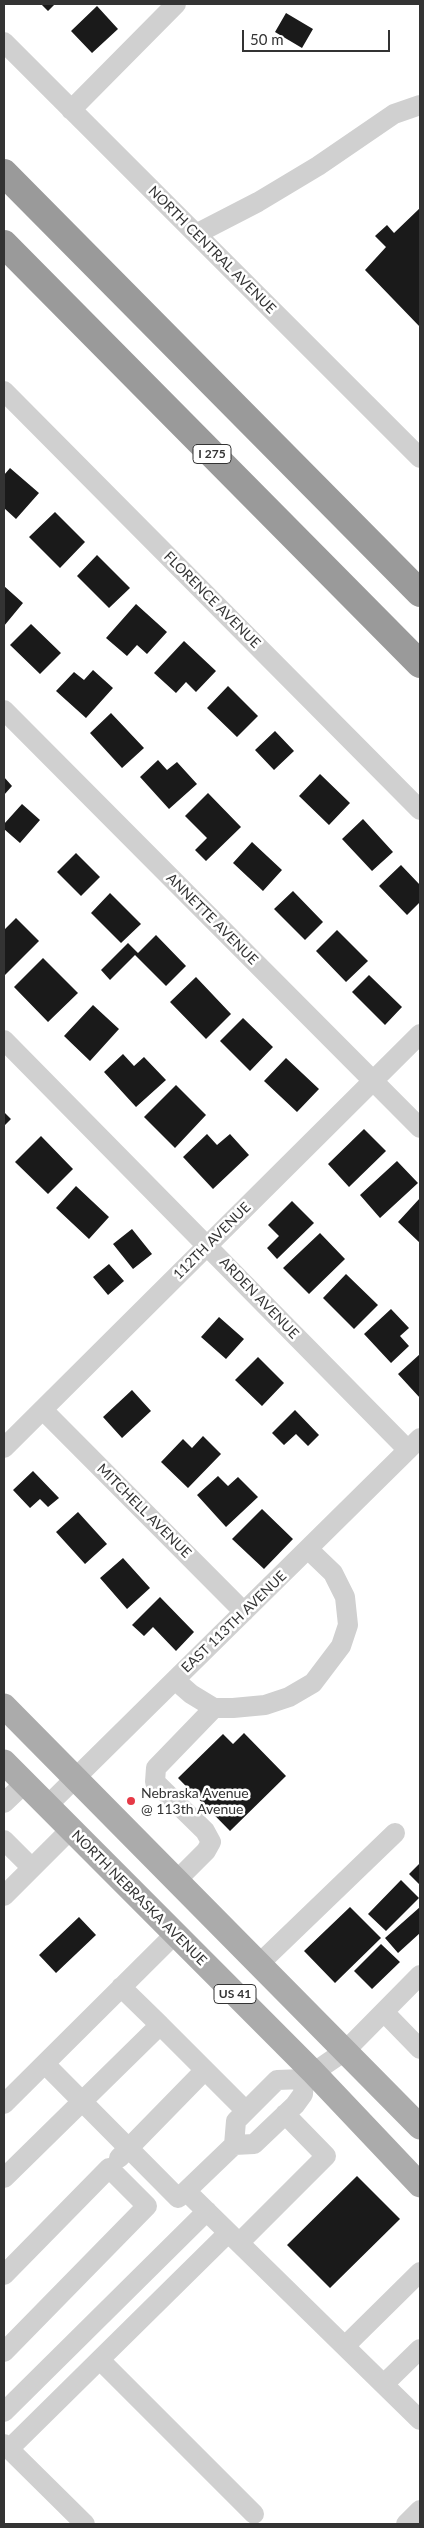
<!DOCTYPE html>
<html>
<head>
<meta charset="utf-8">
<style>
  body { margin:0 }
  #map { position:relative; width:424px; height:2528px; overflow:hidden; background:#fff; font-family:Lato,sans-serif }
  canvas { display:block }
  .frame { position:absolute; inset:0; border:5px solid #333; pointer-events:none }
  .scale { position:absolute; left:242px; top:30px; width:148px; height:22px; box-sizing:border-box; border:2px solid #333; border-top:0; padding-left:6px; font-size:15px; line-height:18px; white-space:nowrap; color:#333; -webkit-text-stroke:4px #fff; paint-order:stroke }
</style>
</head>
<body>
<div id="map">
<canvas width="424" height="2528"></canvas>
<div class="frame"></div>
<div class="scale">50 m</div>
</div>
<script>
const ctx = document.querySelector('canvas').getContext('2d');
ctx.lineJoin = 'round';
function fillPath(path, color) { ctx.fillStyle = color; ctx.fill(path, 'evenodd'); }
const toPath = rows => new Path2D(rows.map(r => 'M' + r).join(''));
function strokePath(path, color, width, dash) { ctx.strokeStyle = color; ctx.lineWidth = width; ctx.lineCap = dash ? 'butt' : 'round'; ctx.setLineDash(dash || []); ctx.stroke(path); }
function write(font, color, halo, rows, align = 'center') {
  ctx.font = font + ' Lato,sans-serif'; ctx.lineWidth = 5; ctx.setLineDash([]); ctx.textBaseline = 'middle'; ctx.strokeStyle = halo; ctx.fillStyle = color; for (const [text, x, y, turn = 0] of rows) {
    ctx.save(); ctx.translate(x, y); ctx.rotate((+turn || 0) * Math.PI / 180); ctx.textAlign = isNaN(turn) ? turn : align; if (halo) ctx.strokeText(text, 0, 0); ctx.fillText(text, 0, 0); ctx.restore();
  }
}
fillPath(toPath([
  [41,4,55,4,48,11],
  [97,6,118,29,92,53,71,31],
  [286,13,313,29,302,48,275,32],
  [420,208,420,327,365,270,386,247,375,236,387,225,394,233],
  [10,468,39,493,16,519,4,508,4,475],
  [55,512,85,542,60,568,29,537],
  [97,555,130,588,109,608,77,576],
  [4,586,23,603,4,626],
  [136,604,167,632,147,654,137,645,127,656,106,638],
  [31,624,61,653,40,674,10,645],
  [184,641,216,671,196,692,186,682,176,693,154,673],
  [93,670,113,688,86,718,56,691,74,672,84,680],
  [228,686,258,716,237,737,207,708],
  [111,713,144,748,122,768,90,733],
  [275,731,294,751,274,770,255,750],
  [158,760,167,770,177,762,197,784,169,809,140,777],
  [320,774,350,803,329,825,299,796],
  [4,777,12,786,4,795],
  [208,793,241,827,206,861,195,850,207,838,185,816],
  [22,804,40,820,20,843,4,829,4,824],
  [363,819,393,852,372,871,342,839],
  [252,842,282,870,263,891,233,863],
  [76,853,100,877,81,896,57,872],
  [401,865,420,885,420,902,407,915,379,886],
  [293,891,323,922,305,940,274,909],
  [110,893,141,924,121,943,91,913],
  [16,918,39,941,4,976,4,930],
  [337,930,368,961,346,982,316,951],
  [156,935,186,966,166,986,135,955,110,980,101,970,128,943,138,953],
  [43,958,78,993,48,1022,14,987],
  [369,975,402,1007,385,1025,352,992],
  [196,977,231,1014,206,1039,170,1002],
  [93,1005,119,1029,90,1061,64,1036],
  [243,1018,273,1047,250,1071,220,1041],
  [123,1054,134,1066,144,1057,166,1080,136,1107,104,1072],
  [286,1058,319,1089,297,1112,264,1081],
  [176,1085,206,1115,175,1148,144,1117],
  [4,1112,11,1119,4,1126],
  [364,1129,386,1151,349,1187,328,1164],
  [207,1134,217,1145,230,1134,249,1155,213,1189,183,1157],
  [41,1136,73,1169,48,1194,15,1162],
  [397,1161,418,1183,380,1218,360,1195],
  [76,1186,109,1217,89,1239,56,1208],
  [420,1198,420,1243,398,1222],
  [292,1201,314,1223,277,1259,267,1248,279,1236,268,1225],
  [132,1229,152,1254,133,1269,113,1244],
  [320,1233,345,1259,309,1294,283,1268],
  [109,1264,124,1281,108,1295,93,1277],
  [346,1274,378,1305,354,1329,323,1298],
  [391,1309,409,1328,400,1336,409,1346,391,1363,364,1334],
  [219,1317,244,1339,226,1359,201,1337],
  [420,1354,420,1398,398,1374],
  [258,1357,284,1383,262,1406,235,1380],
  [132,1390,151,1411,122,1438,103,1417],
  [295,1410,319,1435,308,1446,296,1434,284,1445,272,1433],
  [203,1436,221,1454,188,1488,161,1462,183,1439,192,1448],
  [33,1471,59,1498,48,1507,40,1499,30,1508,13,1490],
  [218,1476,228,1486,238,1477,258,1497,226,1527,197,1495],
  [262,1509,293,1539,264,1569,232,1539],
  [78,1512,107,1544,85,1564,56,1532],
  [123,1558,150,1588,127,1609,100,1578],
  [160,1597,194,1632,176,1651,153,1627,144,1636,132,1625],
  [244,1733,286,1776,230,1831,178,1778,223,1734,233,1744],
  [420,1863,420,1885,409,1874],
  [401,1880,419,1898,386,1931,368,1914],
  [350,1907,381,1938,335,1983,304,1951],
  [420,1907,420,1933,398,1953,385,1938],
  [79,1917,96,1935,56,1973,39,1955],
  [381,1944,400,1962,372,1989,354,1971],
  [357,2176,400,2219,330,2288,287,2245]
]), '#1a1a1a');
strokePath(toPath([
  [4,42,420,458],
  [71,110,176,4],
  [196,234,258,202,318,166,394,114,420,105],
  [4,391,420,810],
  [4,710,420,1128],
  [4,1040,408,1450],
  [43,1410,244,1612],
  [4,1448,420,1034],
  [175,1680,191,1694,214,1708,233,1708,265,1705,289,1697,313,1683,341,1646,348,1625,345,1597,333,1573,308,1549],
  [4,1803,25,1783],
  [47,1806,420,1438],
  [4,1840,32,1868],
  [177,1880,206,1851,211,1842,205,1831,155,1782,156,1768,214,1708],
  [4,1896,71,1829],
  [260,1963,395,1833],
  [384,2012,420,2049],
  [160,2025,246,2111],
  [45,2064,178,2198,186,2191],
  [304,2079,303,2094,295,2105,254,2144,234,2145,186,2191,420,2420],
  [4,2104,175,1934],
  [234,2145,236,2121,277,2080,304,2079,345,2051,420,1975],
  [119,2158,205,2070],
  [4,2178,160,2025,121,1987],
  [239,2243,326,2156,285,2114],
  [4,2275,109,2168,147,2206,4,2352],
  [345,2346,420,2272],
  [100,2360,254,2514],
  [384,2384,420,2349],
  [4,2412,207,2211],
  [4,2444,85,2524],
  [9,2449,228,2233],
  [406,2524,420,2510]
]), '#d0d0d0', 20);
strokePath(toPath([
  [4,1706,420,2127],
  [4,1762,313,2072,420,2185]
]), '#ababab', 25);
strokePath(toPath([
  [4,173,420,593],
  [4,244,420,664]
]), '#9a9a9a', 28);
for (const [x, y, r, color] of [
  [131,1801,5,"#e63946"]
]) { const dot = new Path2D(); dot.arc(x, y, r, 0, 2 * Math.PI); ctx.fillStyle = color; ctx.fill(dot); strokePath(dot, '#fff', 2); }
for (const [x, y, w] of [
  [212,454,38],
  [235,1994,42]
]) { const box = new Path2D(); box.roundRect(x - w / 2, y - 9.5, w, 19, 4); ctx.fillStyle = '#fff'; ctx.fill(box); strokePath(box, '#333', 1); }
write('bold 12px', '#333', null, [
  ["I 275",212,454],
  ["US 41",235,1994]
]);
write('14px', '#333', '#fff', [
  ["NORTH CENTRAL AVENUE",212,250,45],
  ["FLORENCE AVENUE",212,600,45],
  ["ANNETTE AVENUE",212,919,45],
  ["112TH AVENUE",212,1241,-45],
  ["ARDEN AVENUE",259,1298,46],
  ["MITCHELL AVENUE",144,1511,45],
  ["EAST 113TH AVENUE",234,1622,-44],
  ["NORTH NEBRASKA AVENUE",139,1898,45]
]);
write('14px', '#333', '#fff', [
  ["Nebraska Avenue",141,1793],
  ["@ 113th Avenue",141,1809]
], 'left');
</script>
</body>
</html>
